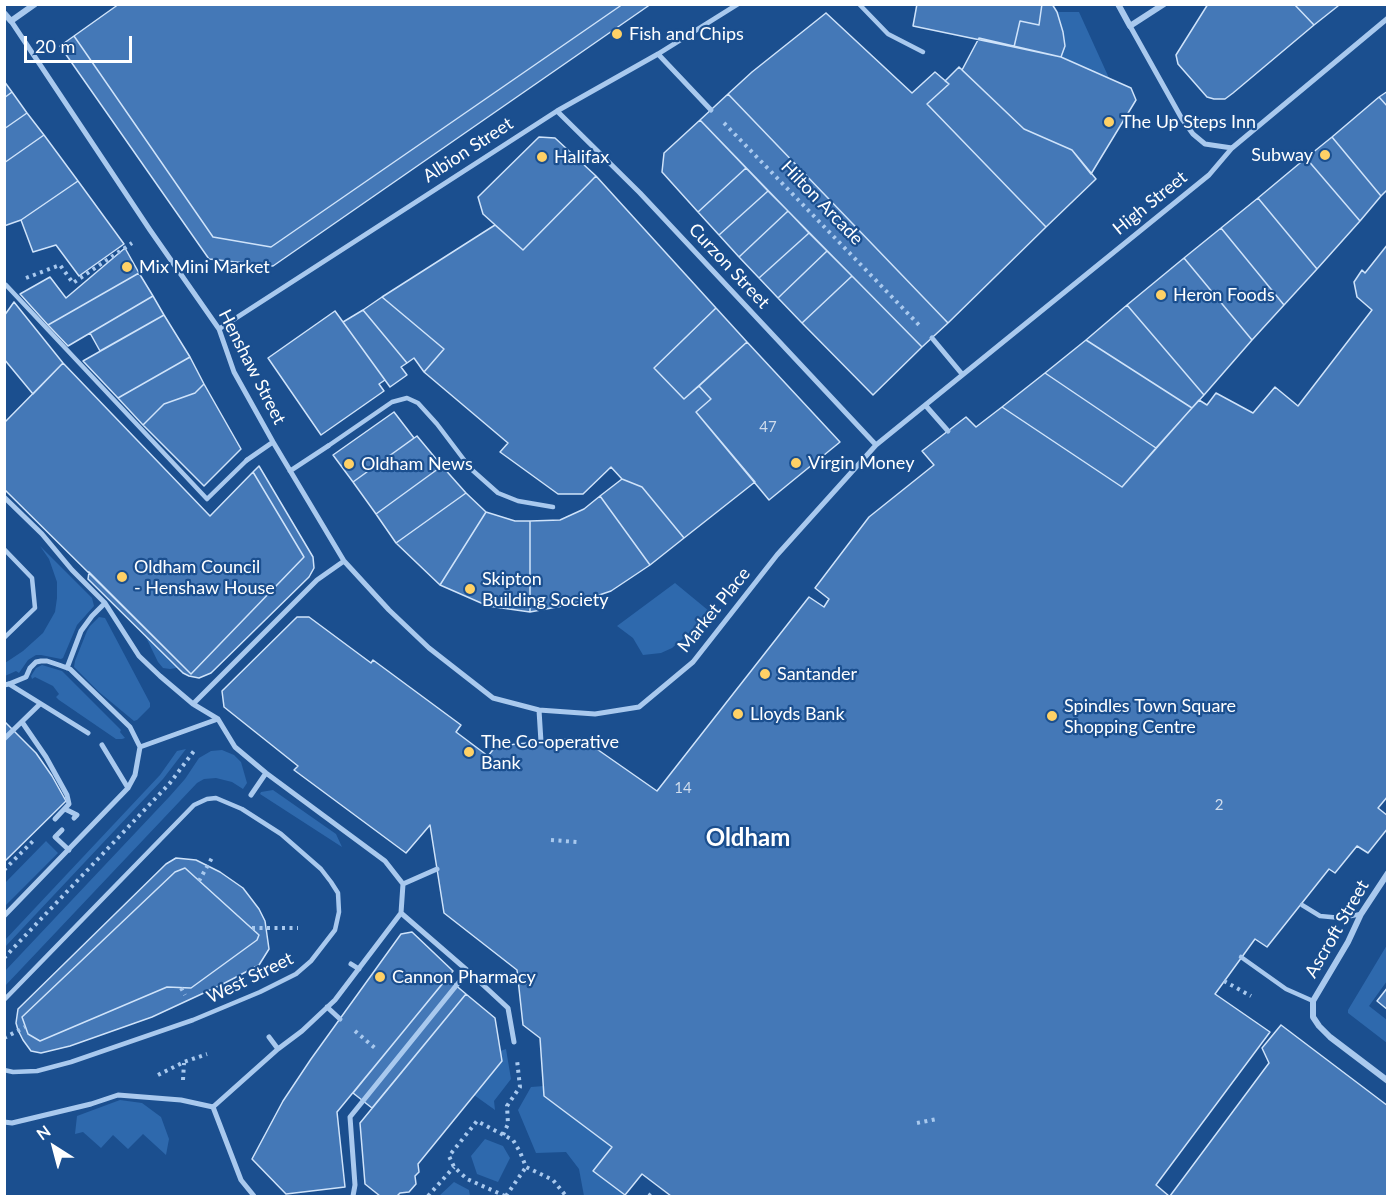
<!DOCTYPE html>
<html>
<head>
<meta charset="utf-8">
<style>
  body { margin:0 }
  #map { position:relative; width:1392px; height:1201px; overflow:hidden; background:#1b4f8f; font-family:Lato,sans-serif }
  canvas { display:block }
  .frame { position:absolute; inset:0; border:6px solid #fff; pointer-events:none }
  .north { position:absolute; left:24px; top:1117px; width:60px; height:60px; -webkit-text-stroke:4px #1b4f8f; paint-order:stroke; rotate:324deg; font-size:16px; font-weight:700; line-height:24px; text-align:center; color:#fff }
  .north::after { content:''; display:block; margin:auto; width:21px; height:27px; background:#fff; clip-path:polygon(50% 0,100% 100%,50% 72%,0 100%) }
  .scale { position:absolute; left:24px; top:36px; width:108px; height:27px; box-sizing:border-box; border:3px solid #fff; border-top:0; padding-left:8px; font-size:18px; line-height:21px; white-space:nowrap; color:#fff; -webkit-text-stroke:4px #1b4f8f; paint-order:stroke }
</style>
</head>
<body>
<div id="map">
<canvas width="1392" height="1201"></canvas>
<div class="frame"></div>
<div class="north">N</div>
<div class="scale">20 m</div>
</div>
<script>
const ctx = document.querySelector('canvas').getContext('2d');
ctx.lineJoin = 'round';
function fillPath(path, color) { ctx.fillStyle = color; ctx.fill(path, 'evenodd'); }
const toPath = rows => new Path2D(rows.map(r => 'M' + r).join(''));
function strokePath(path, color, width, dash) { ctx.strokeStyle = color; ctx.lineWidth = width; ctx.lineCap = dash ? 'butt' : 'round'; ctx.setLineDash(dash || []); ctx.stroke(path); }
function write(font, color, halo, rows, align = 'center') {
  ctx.font = font + ' Lato,sans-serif'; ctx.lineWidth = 4.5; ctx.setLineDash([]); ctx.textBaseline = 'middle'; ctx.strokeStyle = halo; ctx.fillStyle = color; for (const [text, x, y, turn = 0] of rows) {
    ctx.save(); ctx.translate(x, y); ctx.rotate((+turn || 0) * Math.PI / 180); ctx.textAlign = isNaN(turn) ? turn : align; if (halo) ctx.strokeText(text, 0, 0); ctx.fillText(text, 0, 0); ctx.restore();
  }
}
fillPath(toPath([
  [1057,12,1079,12,1109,78,1061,57,1065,46,1063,32],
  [40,546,92,598,94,606,77,625,63,658,61,659,41,655,36,655,28,660,19,673,16,671,5,676,5,663,23,651,43,633,55,612,57,598,57,582,49,559],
  [675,583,709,611,688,634,672,648,661,653,643,655,633,638,617,626],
  [99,617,105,618,150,703,150,707,137,720,134,721,99,692,74,667,75,661,87,631,90,626],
  [139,623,189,666,170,669,163,668,158,662],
  [42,665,62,671,121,730,120,732,125,738,122,739,116,739,59,700,56,697,59,694,53,686,35,677,32,679,31,676,36,668],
  [186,749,163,779,5,947,5,940,160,775,177,751],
  [222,750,234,755,241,762,247,783,243,789,232,782,216,778,204,779,197,783,5,986,5,971,170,796,185,779,199,758,211,751],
  [273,790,336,834,342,847,260,794,261,792],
  [46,841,58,853,5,906,5,883],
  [1387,945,1387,981,1369,1006,1387,1020,1387,1043,1348,1013,1348,1010],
  [506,1049,511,1079,494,1101,495,1110,474,1095,502,1061,500,1051],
  [544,1086,544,1096,612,1147,593,1171,625,1195,621,1196,584,1196,579,1169,566,1152,536,1153,518,1110,531,1087],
  [120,1100,142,1103,161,1117,169,1139,166,1155,143,1134,128,1149,113,1135,101,1148,83,1132,75,1134,77,1116],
  [485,1139,503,1146,510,1158,498,1182,477,1174,471,1156],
  [454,1182,469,1190,470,1196,439,1196]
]), '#2e69ad');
const building = toPath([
  [119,4,623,4,271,247,213,237,74,36,119,4],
  [623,4,651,4,273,266,209,259,60,46,74,36,213,237,271,247,623,4],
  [917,4,1042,4,1039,25,1020,21,1014,47,913,26,917,4],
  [1042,4,1052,4,1057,12,1063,32,1065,46,1061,57,1014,47,1020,21,1039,25,1042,4],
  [1208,4,1294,4,1314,25,1233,93,1225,99,1214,99,1207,97,1178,64,1176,55,1208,4],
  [1294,4,1336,4,1338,6,1314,25,1294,4],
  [826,13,912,93,935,72,949,84,927,104,1046,227,948,323,728,94,752,72,826,13],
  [979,38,1061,57,1131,88,1136,100,1091,174,1072,150,1024,129,962,70,979,38],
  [959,67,1024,129,1072,150,1096,179,1046,227,927,104,949,84,945,81,959,67],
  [4,81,12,92,4,98,4,81],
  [1388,91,1388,107,1379,97,1388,91],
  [12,92,27,113,4,129,4,98,12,92],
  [728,94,948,323,922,347,788,211,700,120,728,94],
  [1379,97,1388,107,1388,189,1381,196,1332,137,1379,97],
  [27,113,44,135,4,163,4,129,27,113],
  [700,120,746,168,698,212,662,172,664,153,700,120],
  [44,135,78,181,21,220,4,226,4,163,44,135],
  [539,137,555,138,596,176,523,250,483,214,478,197,539,137],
  [1332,137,1381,196,1360,221,1306,158,1332,137],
  [1306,158,1360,221,1317,269,1258,198,1306,158],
  [746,168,768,191,719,235,698,212,746,168],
  [596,176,716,308,654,368,684,399,699,386,711,399,696,412,755,482,684,538,642,487,622,479,611,467,583,494,558,494,500,452,508,443,424,372,444,349,382,297,495,225,523,250,596,176],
  [78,181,124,244,79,276,56,245,33,252,21,220,78,181],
  [768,191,788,211,739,257,719,235,768,191],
  [1258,198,1317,269,1284,305,1221,228,1258,198],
  [788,211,809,233,759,278,739,257,788,211],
  [1221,228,1284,305,1252,340,1184,258,1221,228],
  [809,233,827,251,778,298,759,278,809,233],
  [1388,244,1388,796,1378,808,1388,816,1388,828,1368,853,1357,846,1335,873,1329,869,1267,947,1255,939,1215,994,1270,1032,1156,1185,1169,1196,671,1196,642,1174,625,1195,593,1171,612,1147,544,1096,540,1038,523,1025,517,970,444,913,430,825,406,853,294,770,298,766,224,707,222,691,297,617,309,617,371,663,373,660,461,725,456,732,488,756,496,746,581,738,657,791,809,597,824,607,829,599,815,588,869,517,934,465,922,451,966,417,976,427,1002,407,1122,487,1199,400,1207,405,1216,393,1253,413,1275,387,1298,406,1372,310,1357,297,1354,282,1362,270,1365,273,1388,244],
  [125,248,139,273,48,325,20,294,50,277,66,298,125,248],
  [827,251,852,276,802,323,778,298,827,251],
  [1184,258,1252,340,1204,395,1127,305,1184,258],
  [139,273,153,296,68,346,48,325,139,273],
  [852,276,922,347,873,395,802,323,852,276],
  [153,296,164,315,100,351,90,333,153,296],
  [382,297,444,349,424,372,414,358,407,363,363,310,382,297],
  [14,302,63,363,33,394,4,359,4,316,14,302],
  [1127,305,1204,395,1192,408,1086,340,1127,305],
  [716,308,747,342,684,399,654,368,716,308],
  [363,310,407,363,401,367,407,375,390,387,343,322,363,310],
  [335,311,385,380,379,384,384,391,321,435,268,358,335,311],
  [164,315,190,357,118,398,83,361,164,315],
  [1086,340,1192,408,1156,448,1045,373,1086,340],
  [747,342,840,442,769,500,696,412,711,399,699,386,747,342],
  [190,357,204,384,195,393,164,404,143,425,118,398,190,357],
  [63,363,210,516,253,472,304,557,191,674,4,489,4,423,63,363],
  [1045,373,1156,448,1122,487,1002,407,1045,373],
  [204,384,241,449,204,486,143,425,164,404,195,393,204,384],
  [394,412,414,438,353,482,333,455,394,412],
  [417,436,442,466,376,514,353,482,417,436],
  [259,466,313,557,314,568,309,577,211,673,199,678,189,676,183,673,88,579,89,572,191,674,304,557,253,472,259,466],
  [442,466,466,493,396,543,376,514,442,466],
  [622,479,642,487,684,538,650,565,600,496,622,479],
  [466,493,486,512,440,585,396,543,466,493],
  [600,496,650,565,611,591,573,604,530,612,530,521,560,520,584,509,600,496],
  [486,512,515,521,530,521,530,612,488,606,440,585,486,512],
  [4,721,36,753,52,776,66,801,4,862,4,721],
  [176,858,196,860,220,872,243,888,259,909,265,921,269,949,259,965,221,985,152,1017,70,1046,41,1053,31,1051,23,1040,18,1030,16,1023,18,1009,166,864,176,858],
  [185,868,259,935,257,940,191,988,167,987,40,1041,28,1034,22,1017,175,872,185,868],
  [185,868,259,935,257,940,191,988,167,987,40,1041,28,1034,22,1017,175,872,185,868],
  [412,932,453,971,337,1112,345,1187,286,1194,252,1159,283,1101,311,1059,401,934,412,932],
  [447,978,466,994,372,1108,353,1093,447,978],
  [1388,987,1388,1010,1377,1001,1388,987],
  [466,994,495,1018,502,1061,418,1164,419,1172,415,1176,416,1184,409,1192,400,1193,397,1196,380,1196,365,1184,360,1123,466,994],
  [1281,1025,1388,1106,1388,1196,1170,1196,1269,1063,1262,1048,1281,1025]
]);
fillPath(building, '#4478b7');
strokePath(building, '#cfe3fa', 1.5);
strokePath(toPath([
  [724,123,919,325],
  [26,278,60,265,73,283,132,243],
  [551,840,577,842],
  [4,870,35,839],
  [199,881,213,856],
  [252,928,298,928],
  [4,958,170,783,194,751],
  [1224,981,1251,996],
  [181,988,185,995],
  [355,1031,376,1049],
  [4,1038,25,1027],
  [158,1075,184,1062,207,1054],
  [183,1080,184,1063],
  [917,1123,937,1119],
  [503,1135,508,1124,507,1106,520,1087,517,1060],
  [428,1196,454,1167],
  [505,1196,467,1179,454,1167,449,1156,477,1121,513,1140,520,1152,526,1167,553,1180,566,1196],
  [506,1196,526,1167],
  [649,1196,651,1194]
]), '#a9c9ee', 4, [3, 4.5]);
strokePath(toPath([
  [859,4,888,34,923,52],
  [6,285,207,499,247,460],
  [328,446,392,402,407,398,418,403,437,424,471,469,498,493,518,501,553,507],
  [4,549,32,578,35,608,4,638],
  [1302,905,1320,916,1341,918,1361,914],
  [1241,957,1286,989,1313,1001],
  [4,1000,194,805,207,799,216,798,242,809,281,834,321,869,331,882,338,893,339,912,335,930,311,961,296,974,260,992,193,1020,71,1062,37,1071,13,1072,4,1070]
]), '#a9c9ee', 4.5);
strokePath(toPath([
  [11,21,150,230,219,329,234,372,273,442,344,561,389,610,429,648,493,698,539,710,595,714,639,707,693,662,777,555,876,445,1209,175,1232,148,1388,18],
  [1130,26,1182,119,1193,134,1205,144,1232,148],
  [658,54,711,110],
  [557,111,640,193,876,445],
  [219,329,557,111,658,54,738,4],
  [932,338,962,374],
  [926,406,948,431],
  [247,460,273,442],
  [290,471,328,446],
  [4,497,42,534,72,570,105,603,139,656,160,676,193,704,218,719,235,747,266,773,385,861,403,884,401,913,335,1000,302,1031,278,1049,213,1107],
  [67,668,81,631,92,616,105,603],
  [9,684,88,733],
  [4,685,9,684,26,677,30,668,36,662,41,661,47,661,59,665,70,669,130,727,140,747,135,775,128,788,4,916],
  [193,704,317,580,344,561],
  [539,710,541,742],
  [22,722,46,757,67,795,69,804,55,819],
  [4,739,40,704],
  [102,745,128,788],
  [140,747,218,719],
  [251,795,266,773],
  [65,809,77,815,74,818],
  [62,830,55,837,69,850],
  [403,884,437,869],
  [401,913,468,971,508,1008,514,1042],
  [351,964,359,969],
  [327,1007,340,1019],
  [269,1037,278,1049],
  [213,1107,241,1180,254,1196],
  [4,1122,12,1123,91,1104,118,1095,181,1100,213,1107],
  [353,1196,355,1185,350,1117,468,971]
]), '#a9c9ee', 5);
strokePath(toPath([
  [1118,4,1130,26,1164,4],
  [4,13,11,21,35,4],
  [1388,873,1361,914,1348,942,1313,1001,1313,1017,1319,1026,1330,1037,1388,1081]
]), '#a9c9ee', 6);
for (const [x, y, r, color] of [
  [617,34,6,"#ffd166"],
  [1109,122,6,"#ffd166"],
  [1325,155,6,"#ffd166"],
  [542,157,6,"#ffd166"],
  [127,267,6,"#ffd166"],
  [1161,295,6,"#ffd166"],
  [796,463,6,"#ffd166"],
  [349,464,6,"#ffd166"],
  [122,577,6,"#ffd166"],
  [470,589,6,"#ffd166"],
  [765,674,6,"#ffd166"],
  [738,714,6,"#ffd166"],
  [1052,716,6,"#ffd166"],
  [469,752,6,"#ffd166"],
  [380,977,6,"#ffd166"]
]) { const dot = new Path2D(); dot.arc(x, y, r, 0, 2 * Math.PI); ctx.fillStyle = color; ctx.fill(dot); strokePath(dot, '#1b4f8f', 2); }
write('15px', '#d0dded', null, [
  ["47",768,427],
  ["14",683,788],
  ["2",1219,805]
]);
write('18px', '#fff', '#1b4f8f', [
  ["Fish and Chips",629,34],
  ["The Up Steps Inn",1121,122],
  ["Subway",1313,155,"right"],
  ["Halifax",554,157],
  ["Mix Mini Market",139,267],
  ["Heron Foods",1173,295],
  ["Virgin Money",808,463],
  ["Oldham News",361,464],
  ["Oldham Council",134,567],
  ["- Henshaw House",134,588],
  ["Skipton",482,579],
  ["Building Society",482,600],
  ["Santander",777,674],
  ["Spindles Town Square",1064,706],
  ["Shopping Centre",1064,727],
  ["Lloyds Bank",750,714],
  ["The Co-operative",481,742],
  ["Bank",481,763],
  ["Cannon Pharmacy",392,977]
], 'left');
write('18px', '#fff', '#1b4f8f', [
  ["Albion Street",468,150,-33],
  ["Hilton Arcade",822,203,46],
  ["High Street",1150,203,-39],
  ["Curzon Street",729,266,47],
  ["Henshaw Street",252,367,63],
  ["Market Place",714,610,-51],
  ["Ascroft Street",1337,929,-60],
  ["West Street",250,978,-26]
]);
write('bold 24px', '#fff', '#1b4f8f', [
  ["Oldham",748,838]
]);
</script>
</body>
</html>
